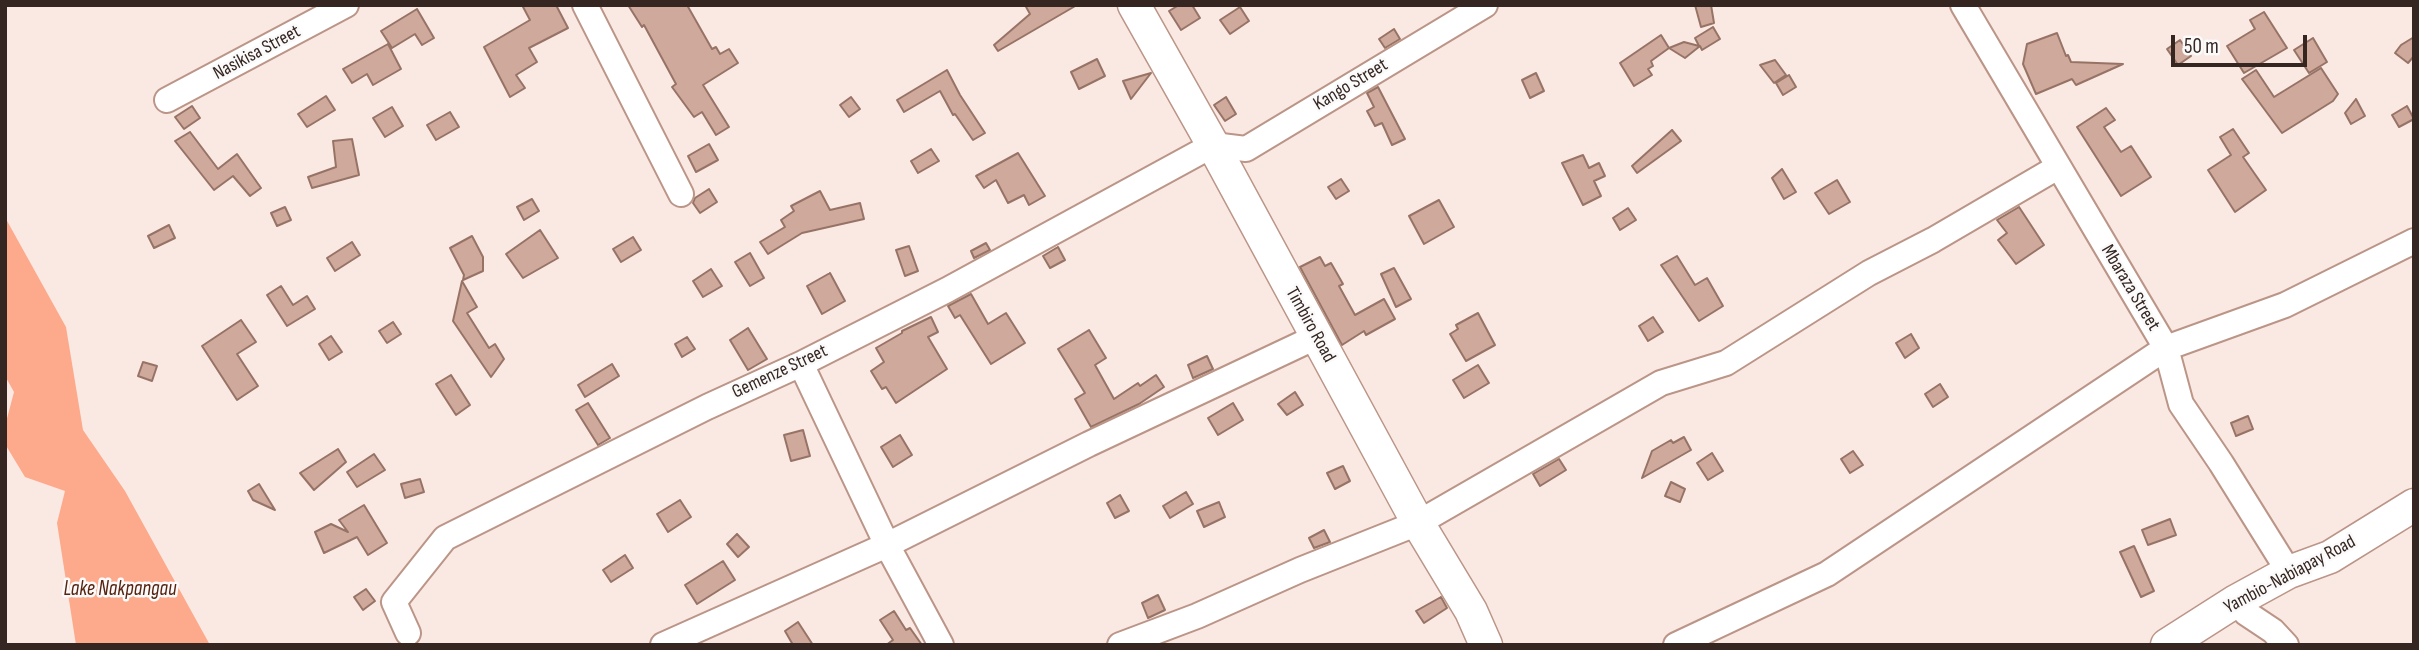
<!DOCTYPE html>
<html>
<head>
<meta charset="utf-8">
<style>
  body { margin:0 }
  #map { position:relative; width:2419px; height:650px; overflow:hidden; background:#fae9e3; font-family:"Sofia Sans Condensed",sans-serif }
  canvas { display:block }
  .frame { position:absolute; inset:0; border:7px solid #352621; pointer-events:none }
  .scale { position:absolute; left:2171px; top:35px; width:136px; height:32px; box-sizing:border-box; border:4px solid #352621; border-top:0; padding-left:9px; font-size:21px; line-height:24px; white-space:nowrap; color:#352621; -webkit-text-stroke:5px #fafafa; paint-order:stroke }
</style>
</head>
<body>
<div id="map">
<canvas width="2419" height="650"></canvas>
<div class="frame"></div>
<div class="scale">50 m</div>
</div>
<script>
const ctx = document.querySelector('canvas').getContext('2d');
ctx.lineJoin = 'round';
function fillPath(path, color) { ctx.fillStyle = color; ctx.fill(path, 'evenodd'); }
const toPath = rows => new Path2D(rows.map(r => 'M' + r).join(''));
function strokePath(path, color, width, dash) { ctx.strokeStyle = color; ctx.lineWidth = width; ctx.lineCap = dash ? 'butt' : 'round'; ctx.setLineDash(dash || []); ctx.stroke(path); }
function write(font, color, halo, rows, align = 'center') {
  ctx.font = font + ' "Sofia Sans Condensed",sans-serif'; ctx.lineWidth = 5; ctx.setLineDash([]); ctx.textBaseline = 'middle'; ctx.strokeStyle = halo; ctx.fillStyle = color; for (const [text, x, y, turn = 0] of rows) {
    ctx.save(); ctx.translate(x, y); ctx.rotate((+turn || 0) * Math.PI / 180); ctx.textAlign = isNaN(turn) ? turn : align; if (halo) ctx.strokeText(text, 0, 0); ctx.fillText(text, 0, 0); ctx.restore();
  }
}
fillPath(toPath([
  [5,192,6,219,66,327,83,430,125,491,210,645,76,645,57,523,65,491,25,477,5,444,5,426,14,392,5,376]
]), '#fda98b');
const building = toPath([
  [522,5,556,5,568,28,529,48,537,62,516,75,525,88,510,97,484,47,530,20,522,5],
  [628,5,687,5,712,49,716,47,720,54,729,49,738,63,703,85,729,127,716,135,702,112,694,117,672,87,676,84,644,25,642,27,628,5],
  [1025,5,1077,5,998,51,994,45,1030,14,1025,5],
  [1179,5,1192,5,1200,18,1181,30,1169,11,1179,5],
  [1695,5,1711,5,1714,23,1701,27,1695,5],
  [1240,7,1249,21,1230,34,1220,20,1240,7],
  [417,9,434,38,422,45,415,34,392,48,381,31,417,9],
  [2264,12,2287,48,2244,73,2227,46,2255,29,2250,20,2264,12],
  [1713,27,1720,39,1702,50,1700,46,1685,58,1669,48,1651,61,1653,66,1648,69,1652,75,1634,86,1620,63,1661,35,1669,48,1684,42,1699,46,1695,38,1713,27],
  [1394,29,1400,39,1385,48,1379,39,1394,29],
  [2057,33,2066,56,2068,55,2071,62,2123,64,2076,85,2072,79,2036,94,2023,64,2027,44,2057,33],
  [2414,37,2414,56,2408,63,2395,53,2401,45,2414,37],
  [2313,38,2327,62,2309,73,2294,50,2313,38],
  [2180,40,2191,56,2178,65,2167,49,2180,40],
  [388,44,401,69,373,85,367,74,352,83,343,69,388,44],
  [1097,59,1105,76,1079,89,1071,72,1097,59],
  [1775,60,1786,75,1774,83,1760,65,1775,60],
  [2321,68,2338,94,2333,101,2282,133,2242,79,2256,70,2274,97,2321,68],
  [947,70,960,95,985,133,973,140,955,114,953,115,940,91,904,112,897,100,947,70],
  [1151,73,1131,99,1123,81,1151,73],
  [1536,73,1544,91,1530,98,1522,80,1536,73],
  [1789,75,1796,87,1783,95,1776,83,1789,75],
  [1378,87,1405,139,1392,145,1382,123,1375,126,1367,111,1374,107,1367,93,1378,87],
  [326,96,335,110,307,127,298,114,326,96],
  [851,97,860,109,849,117,840,105,851,97],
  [1226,97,1236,114,1225,121,1214,105,1226,97],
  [2356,99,2365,116,2351,124,2345,113,2356,99],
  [192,106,200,118,184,129,175,117,192,106],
  [2407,106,2414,119,2399,127,2392,115,2407,106],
  [392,107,403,126,385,137,373,118,392,107],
  [2106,108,2115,120,2104,127,2121,152,2131,146,2151,177,2121,196,2077,127,2106,108],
  [450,112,459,127,436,140,427,125,450,112],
  [2233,129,2249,153,2243,157,2266,190,2235,212,2208,170,2231,155,2220,137,2233,129],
  [1672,130,1681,141,1637,173,1632,166,1672,130],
  [190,132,218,169,237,154,261,188,250,196,233,176,214,190,175,141,190,132],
  [352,139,359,175,312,188,308,177,336,167,333,141,352,139],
  [709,144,718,160,696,172,688,156,709,144],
  [931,149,939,161,918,173,911,161,931,149],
  [1018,153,1045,196,1029,205,1024,195,1008,203,996,180,984,188,976,176,1018,153],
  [1583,155,1589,168,1599,163,1605,176,1594,181,1601,196,1583,205,1562,163,1583,155],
  [1782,169,1796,192,1784,199,1772,178,1782,169],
  [1341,179,1349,191,1336,199,1328,187,1341,179],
  [1837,180,1850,202,1829,214,1815,193,1837,180],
  [709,189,717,202,700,213,693,203,695,198,709,189],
  [820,191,830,210,860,203,864,219,802,233,768,254,760,242,785,227,781,220,794,211,791,206,820,191],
  [532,199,539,211,524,220,517,207,532,199],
  [1439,200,1454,227,1424,244,1409,216,1439,200],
  [285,207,291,220,277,226,271,213,285,207],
  [2019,207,2044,245,2016,264,1998,240,2007,233,1997,220,2019,207],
  [1628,208,1636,220,1620,230,1613,218,1628,208],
  [169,225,175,238,154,248,148,236,169,225],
  [540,230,558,258,523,278,506,254,540,230],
  [472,236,483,257,483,271,463,280,464,275,450,248,472,236],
  [633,237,641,250,621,262,613,249,633,237],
  [352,242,360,255,335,271,327,258,352,242],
  [986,243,990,250,974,258,971,251,986,243],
  [909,246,918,271,905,276,896,250,909,246],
  [1058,247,1065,260,1050,268,1043,256,1058,247],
  [750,253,764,278,750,286,735,262,750,253],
  [1677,256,1695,285,1707,278,1723,306,1699,321,1661,265,1677,256],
  [1320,257,1325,266,1331,263,1343,284,1339,286,1355,315,1384,299,1395,319,1366,335,1364,331,1342,345,1300,267,1320,257],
  [1394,268,1411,299,1396,307,1381,274,1394,268],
  [711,269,722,286,703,297,693,281,711,269],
  [830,273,845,301,822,314,807,286,830,273],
  [462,281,477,307,467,313,489,348,495,344,504,359,491,377,453,321,462,281],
  [281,286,293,305,307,296,315,309,287,326,267,295,281,286],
  [971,294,988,324,1006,313,1025,343,991,364,960,315,955,318,948,306,971,294],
  [1478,313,1495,345,1466,361,1450,334,1458,329,1456,325,1478,313],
  [931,317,938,332,928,337,947,369,896,403,886,387,882,389,871,371,884,362,876,348,902,333,902,331,931,317],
  [1653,317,1663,332,1648,341,1639,326,1653,317],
  [241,320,256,342,237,354,258,386,237,400,202,346,241,320],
  [393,322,401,334,387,343,379,331,393,322],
  [748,328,767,359,748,370,730,340,748,328],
  [1089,330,1106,358,1095,365,1114,399,1138,383,1140,386,1156,375,1164,387,1139,404,1091,427,1075,399,1085,393,1058,349,1089,330],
  [1911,334,1919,348,1905,358,1896,343,1911,334],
  [331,336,342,352,329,360,319,344,331,336],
  [687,337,695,349,682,357,675,344,687,337],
  [1207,356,1213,369,1193,378,1188,365,1207,356],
  [143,362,157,366,152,381,138,376,143,362],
  [612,364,619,376,585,397,578,385,612,364],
  [1478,365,1489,383,1464,398,1453,380,1478,365],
  [451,375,470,405,456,415,436,384,451,375],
  [1940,384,1948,397,1933,407,1925,394,1940,384],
  [1295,392,1303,405,1287,415,1278,404,1295,392],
  [588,403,610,438,598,445,576,410,588,403],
  [1233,403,1243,420,1218,435,1208,418,1233,403],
  [2248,416,2253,429,2236,436,2231,423,2248,416],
  [803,430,810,456,791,461,784,435,803,430],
  [900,435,912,455,893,467,881,447,900,435],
  [1684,437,1691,450,1642,478,1652,451,1671,440,1673,443,1684,437],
  [338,449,346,462,314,490,300,473,338,449],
  [1853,451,1863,465,1850,473,1841,459,1853,451],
  [1712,453,1723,471,1708,480,1697,463,1712,453],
  [374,454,385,470,357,487,347,472,374,454],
  [1559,459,1566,470,1540,486,1533,474,1559,459],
  [1343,466,1350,481,1335,489,1327,473,1343,466],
  [420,479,424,492,405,498,401,484,420,479],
  [1671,482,1685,489,1680,502,1665,496,1671,482],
  [259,484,275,510,253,500,248,491,259,484],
  [1186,492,1193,504,1170,518,1163,506,1186,492],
  [1120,495,1129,511,1115,518,1107,503,1120,495],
  [680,500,691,517,668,532,657,514,680,500],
  [1219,502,1225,517,1204,527,1197,511,1219,502],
  [364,505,387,543,368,555,357,537,324,553,315,532,331,524,348,532,339,520,364,505],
  [2170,519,2176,535,2148,545,2142,530,2170,519],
  [1324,530,1330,542,1314,548,1309,538,1324,530],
  [737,534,749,547,738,557,727,544,737,534],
  [2134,546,2154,591,2141,597,2120,552,2134,546],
  [625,555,633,568,611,582,603,570,625,555],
  [723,561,735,580,697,604,685,585,723,561],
  [366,589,375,601,363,610,354,597,366,589],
  [1158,595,1165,610,1148,618,1142,603,1158,595],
  [1441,597,1447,608,1424,623,1416,611,1441,597],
  [894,611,906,630,910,628,922,645,886,645,893,640,880,620,894,611],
  [798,622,813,645,793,645,785,631,798,622]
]);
fillPath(building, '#cfa99b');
strokePath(building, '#977366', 2);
const minor = toPath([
  [585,5,681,194],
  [1963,5,2166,348,2181,404,2221,463,2289,572],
  [167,100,346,5],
  [801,364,887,545,941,645],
  [2236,601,2246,613,2273,631,2286,645],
  [408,633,394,602,445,538,707,407,801,364,947,290,1213,145,1246,149,1485,5],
  [663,645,887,545,1089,444,1316,337],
  [1120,645,1197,616,1300,570,1418,523,1661,383,1726,363,1869,273,1933,240,2058,167],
  [1676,645,1827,574,2166,348,2285,305,2414,241]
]);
const major = toPath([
  [1134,5,1213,145,1418,523,1471,611,1486,645],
  [2167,645,2236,601,2289,572,2330,557,2414,505]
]);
strokePath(minor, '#bb9587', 28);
strokePath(major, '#bb9587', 35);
strokePath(minor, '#fff', 24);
strokePath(major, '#fff', 32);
write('19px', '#352621', '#fafafa', [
  ["Nasikisa Street",257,53,-28],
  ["Kango Street",1351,85,-31],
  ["Mbaraza Street",2130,288,59],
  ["Timbiro Road",1310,325,61],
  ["Gemenze Street",780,372,-25],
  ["Yambio-Nabiapay Road",2290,575,-28]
]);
write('italic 21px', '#57230f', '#fafafa', [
  ["Lake Nakpangau",120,590]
]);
</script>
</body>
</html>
